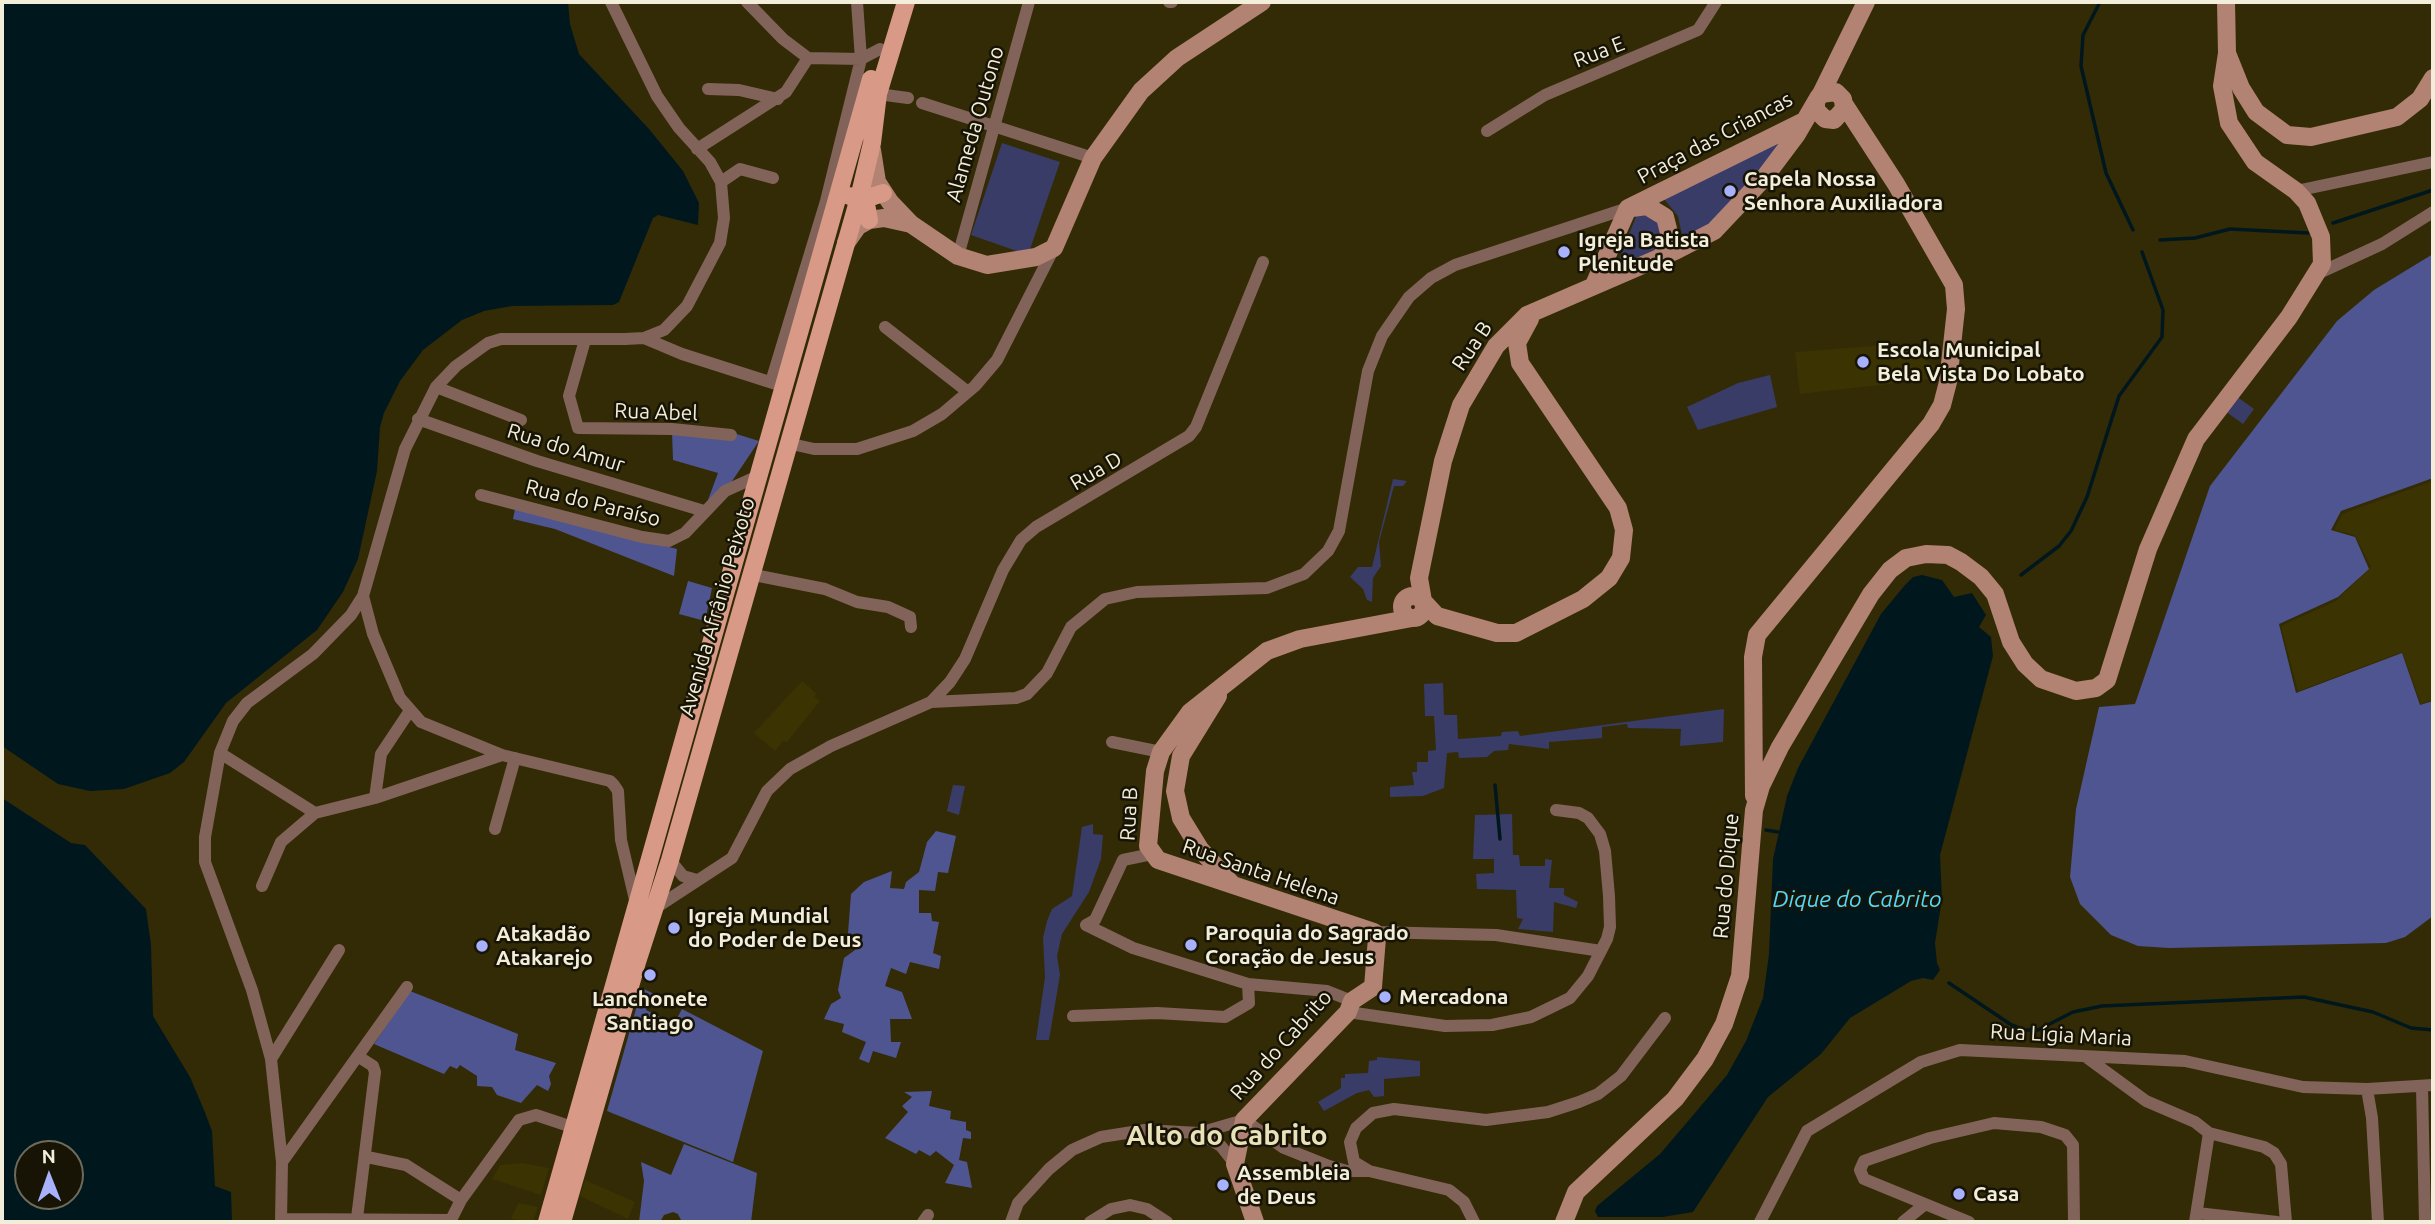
<!DOCTYPE html>
<html>
<head>
<meta charset="utf-8">
<style>
  body { margin:0 }
  #map { position:relative; width:2435px; height:1224px; overflow:hidden; background:#332b06; font-family:Ubuntu,sans-serif }
  canvas { display:block }
  .frame { position:absolute; inset:0; border:4px solid #f2eeda; pointer-events:none }
  .north { position:absolute; left:14px; top:1140px; width:70px; height:70px; box-sizing:border-box; background:#171406; border:2px solid #6f6b5b; border-radius:50%; rotate:359deg; font-size:19px; font-weight:700; line-height:28px; text-align:center; color:#f2eeda }
  .north::after { content:''; display:block; margin:auto; width:24px; height:32px; background:#a7b1fc; clip-path:polygon(50% 0,100% 100%,50% 72%,0 100%) }
</style>
</head>
<body>
<div id="map">
<canvas width="2435" height="1224"></canvas>
<div class="frame"></div>
<div class="north">N</div>
</div>
<script>
const ctx = document.querySelector('canvas').getContext('2d');
ctx.lineJoin = 'round';
function fillPath(path, color) { ctx.fillStyle = color; ctx.fill(path, 'evenodd'); }
const toPath = rows => new Path2D(rows.map(r => 'M' + r).join(''));
function strokePath(path, color, width, dash) { ctx.strokeStyle = color; ctx.lineWidth = width; ctx.lineCap = dash ? 'butt' : 'round'; ctx.setLineDash(dash || []); ctx.stroke(path); }
function write(font, color, halo, rows, align = 'center') {
  ctx.font = font + ' Ubuntu,sans-serif'; ctx.lineWidth = 5; ctx.setLineDash([]); ctx.textBaseline = 'middle'; ctx.strokeStyle = halo; ctx.fillStyle = color; for (const [text, x, y, turn = 0] of rows) {
    ctx.save(); ctx.translate(x, y); ctx.rotate((+turn || 0) * Math.PI / 180); ctx.textAlign = isNaN(turn) ? turn : align; if (halo) ctx.strokeText(text, 0, 0); ctx.fillText(text, 0, 0); ctx.restore();
  }
}
fillPath(toPath([
  [1898,344,1940,369,1941,378,1800,394,1795,352],
  [2433,481,2433,700,2421,704,2402,652,2298,691,2281,626,2336,601,2371,567,2355,535,2334,530,2342,514],
  [802,681,817,694,814,696,820,701,787,742,783,741,775,751,754,733],
  [522,1163,549,1168,541,1195,492,1179,500,1165],
  [585,1180,635,1202,628,1219,580,1196],
  [518,1203,538,1207,533,1222,511,1219]
]), '#3c3302');
fillPath(toPath([
  [1787,136,1757,179,1706,228,1616,267,1637,214,1655,217,1667,241,1682,235,1678,216,1664,199],
  [1002,143,1060,162,1028,255,971,235],
  [1770,375,1777,407,1698,430,1687,407,1738,383],
  [2236,396,2254,409,2243,424,2225,411],
  [1393,479,1407,481,1403,486,1394,486,1379,542,1381,566,1373,578,1372,602,1367,600,1363,589,1350,577,1358,567,1372,567],
  [1443,683,1444,715,1457,715,1458,739,1501,736,1502,732,1518,731,1520,736,1724,709,1723,742,1680,746,1681,729,1628,728,1627,724,1602,727,1602,738,1549,742,1549,749,1509,744,1508,750,1494,751,1487,757,1459,758,1458,752,1447,753,1444,788,1423,796,1390,797,1390,787,1414,785,1412,772,1417,772,1417,762,1428,762,1428,751,1436,750,1434,716,1425,716,1424,684],
  [953,785,965,786,959,815,947,811],
  [1512,814,1513,855,1519,855,1520,866,1545,866,1545,859,1552,860,1549,888,1564,888,1564,895,1578,902,1576,908,1554,902,1553,932,1518,929,1523,919,1517,918,1516,890,1477,889,1476,874,1494,873,1494,859,1473,859,1475,815],
  [1093,824,1093,834,1103,835,1101,859,1089,892,1062,934,1057,956,1060,975,1049,1040,1036,1040,1045,977,1043,938,1047,921,1052,909,1072,896,1082,827],
  [1377,1057,1420,1061,1420,1076,1384,1079,1384,1096,1374,1097,1369,1090,1357,1093,1324,1111,1318,1102,1341,1088,1341,1078,1345,1078,1345,1074,1368,1073,1369,1061,1377,1060]
]), '#383c67');
fillPath(toPath([
  [2433,254,2433,478,2341,511,2331,530,2355,537,2369,569,2338,597,2279,624,2296,693,2402,653,2420,705,2433,701,2433,916,2405,937,2386,943,2169,948,2138,946,2111,935,2080,904,2070,877,2076,809,2099,707,2135,704,2210,486,2337,321,2374,290],
  [672,432,730,432,759,441,714,508,708,500,718,473,673,460],
  [515,509,677,549,674,576,555,529,513,519],
  [688,581,712,588,705,621,679,614],
  [936,831,956,836,948,873,938,872,935,891,919,890,919,913,931,913,932,921,939,922,933,953,941,956,939,969,910,962,906,974,891,968,885,986,902,992,912,1019,890,1019,891,1042,901,1042,896,1058,873,1051,869,1063,859,1059,866,1042,842,1032,844,1024,824,1019,831,1004,841,998,838,990,844,958,855,950,848,933,851,894,864,882,892,871,890,888,904,889,906,882,919,872,927,842],
  [642,988,654,994,646,1010,674,1024,682,1009,763,1051,733,1162,607,1111],
  [410,991,518,1034,515,1050,556,1063,549,1076,551,1084,548,1091,537,1085,521,1103,497,1095,492,1087,477,1086,477,1076,460,1065,457,1069,450,1066,444,1074,374,1044],
  [932,1091,929,1106,951,1111,950,1119,966,1122,966,1130,971,1132,971,1139,963,1138,959,1160,967,1162,972,1188,945,1183,954,1165,936,1151,930,1156,919,1150,916,1154,885,1138,908,1112,902,1106,912,1097,904,1092],
  [684,1144,757,1173,751,1222,682,1222,678,1214,673,1212,664,1215,660,1222,639,1222,644,1181,641,1162,671,1175]
]), '#4f5590');
fillPath(toPath([
  [2,2,568,2,570,24,579,54,649,129,683,171,699,203,698,225,658,215,653,218,619,302,613,305,512,306,484,311,462,320,423,350,400,381,384,413,380,427,377,471,358,559,343,592,317,630,226,703,184,762,170,773,124,789,90,791,58,784,2,746],
  [1922,575,1942,580,1954,597,1972,593,1986,615,1979,627,1991,637,1993,656,1940,855,1942,899,1935,943,1937,963,1940,970,1933,980,1923,978,1911,981,1850,1018,1821,1054,1768,1097,1693,1212,1663,1217,1598,1217,1595,1211,1597,1206,1660,1154,1689,1120,1727,1075,1746,1041,1763,998,1769,954,1773,859,1787,796,1798,768,1881,614,1905,585,1913,577],
  [2,798,71,843,85,845,146,909,151,945,153,1016,190,1077,204,1110,212,1131,215,1186,231,1192,232,1222,2,1222],
  [28,1154,70,1154,70,1196,28,1196]
]), '#00171e');
strokePath(toPath([
  [2100,2,2083,35,2081,66,2106,173,2133,230],
  [2333,223,2433,190],
  [2160,240,2195,238,2230,229,2308,233],
  [2021,575,2059,546,2071,531,2087,497,2119,396,2162,337,2163,310,2142,252],
  [1495,785,1500,839],
  [1766,830,1778,832],
  [1949,983,2010,1024,2025,1030,2038,1030,2073,1012,2102,1006,2304,997,2373,1012,2411,1028,2433,1030]
]), '#00171e', 3.5);
strokePath(toPath([
  [611,2,657,96,679,128,710,162,721,182,724,218,720,243,687,306,664,330,644,338,625,339,501,339,488,343,456,366,436,387,405,449,363,596,373,634,400,698,421,722,502,755,610,781,614,785,618,791,621,840,636,904],
  [747,2,783,39,808,58,861,59,880,49],
  [1169,2,1172,2],
  [708,89,739,90,778,99],
  [878,94,908,98],
  [922,103,1093,158],
  [1487,131,1545,95,1698,30,1716,2],
  [697,149,786,92,808,58],
  [721,182,740,169,773,178],
  [2296,191,2433,162],
  [958,256,1029,2],
  [2319,273,2382,244,2433,212],
  [885,327,968,392],
  [644,338,682,354,779,385],
  [585,340,569,396,578,428,672,429,731,435],
  [771,382,826,201,861,59,857,2],
  [436,387,521,420],
  [418,419,537,461,704,511],
  [787,443,814,449,857,449,913,431,942,414,975,386,997,360,1054,248],
  [481,495,642,537,669,541,685,533,725,491,756,477],
  [749,574,825,589,857,602,888,607,910,617,911,627],
  [931,702,950,682,965,659,1003,570,1021,540,1036,527,1189,436,1196,427,1263,262],
  [1112,742,1161,752],
  [220,753,315,813],
  [375,798,381,754,409,712],
  [495,829,515,758],
  [1152,854,1123,860,1095,920,1086,925,1133,948,1248,984,1327,991,1352,1001],
  [670,860,683,876,697,880],
  [262,886,281,842,315,813,375,798,502,755],
  [654,909,732,858,767,791,790,769,831,746,931,702,1016,698,1027,694,1047,673,1071,627,1105,599,1137,592,1267,588,1304,574,1328,551,1339,531,1368,371,1382,336,1409,297,1431,278,1455,265,1628,208],
  [1374,932,1496,935,1601,951],
  [1348,1012,1445,1026,1492,1025,1531,1017,1570,998,1588,976,1607,939,1610,927,1609,896,1605,851,1600,834,1588,818,1579,813,1556,810],
  [1073,1016,1157,1013,1225,1017,1249,1003,1248,984],
  [2086,1057,2146,1101,2195,1122,2209,1133,2264,1147,2274,1153,2281,1164,2286,1222],
  [271,1059,339,950],
  [2422,1087,2425,1222],
  [2367,1089,2372,1118,2378,1222],
  [1199,1133,1244,1120,1284,1148,1329,1166,1347,1171,1369,1171,1449,1190,1464,1202,1474,1222],
  [367,1157,406,1165,461,1200],
  [282,1162,407,987],
  [1369,1171,1354,1162,1350,1142,1356,1128,1373,1113,1394,1109,1486,1120,1548,1112,1579,1102,1598,1094,1621,1076,1665,1018],
  [2197,1213,2277,1222],
  [357,1218,375,1072,373,1066,359,1057],
  [281,1219,451,1220],
  [281,1222,282,1162,271,1059,252,990,205,862,205,837,220,753,233,721,247,703,313,654,351,615,363,596],
  [450,1222,461,1200,519,1120,536,1115,572,1127],
  [923,1222,928,1215],
  [1011,1222,1018,1203,1049,1169,1072,1150,1101,1137,1145,1130,1199,1133,1221,1146,1235,1164],
  [1090,1222,1111,1209,1130,1205,1147,1209,1167,1222],
  [1760,1222,1807,1131,1921,1062,1960,1050,2185,1061,2303,1087,2367,1089,2433,1085],
  [1903,1222,1924,1205],
  [1969,1222,1864,1179,1860,1170,1864,1161,1930,1138,1994,1123,2041,1127,2065,1135,2073,1145,2074,1222],
  [2195,1222,2209,1133]
]), '#82635a', 12);
strokePath(toPath([
  [2226,2,2227,53,2241,88,2256,112,2287,135,2311,137,2397,117,2420,99,2433,78],
  [1821,94,1866,2],
  [872,150,877,182,890,202,911,224,958,256,987,265,1036,257,1054,248,1093,158,1141,91,1177,58,1262,2],
  [1632,208,1647,206,1665,217,1670,237,1662,256],
  [846,243,858,226,869,220,884,218,911,224],
  [1594,285,1628,208,1804,121],
  '1402 607a11 11 0 1 1 22 0a11 11 0 1 1-22 0Z',
  [1423,601,1419,578,1443,461,1461,405,1496,346,1527,315,1675,251,1714,231,1764,178,1797,134,1818,98,1821,94,1836,92,1843,99,1844,109,1834,120,1825,119,1816,110,1816,102],
  [1424,602,1437,616,1497,633,1516,633,1583,599,1609,578,1621,558,1624,530,1618,508,1520,363,1517,343,1530,319],
  [1218,696,1181,756,1175,791,1181,818,1200,849,1232,884],
  [1754,796,1753,657,1757,635,1931,424,1942,405,1948,382,1956,309,1954,285,1896,184,1844,104],
  [1255,1222,1235,1164,1244,1120,1348,1012,1352,1001,1373,987,1377,938,1374,932,1158,860,1148,846,1155,771,1161,752,1190,712,1267,651,1300,639,1412,618],
  [1564,1222,1576,1192,1675,1099,1705,1059,1724,1024,1740,976,1754,810,1761,786,1780,747,1871,594,1890,570,1906,558,1926,554,1948,555,1961,562,1981,577,1995,594,2011,642,2025,664,2041,679,2076,691,2096,688,2107,680,2148,549,2196,439,2289,317,2322,264,2321,237,2307,203,2296,191,2255,162,2229,123,2222,86,2227,53]
]), '#b28273', 18);
strokePath(toPath([
  [849,196,865,199,883,193],
  [865,199,869,220],
  [547,1222,871,79],
  [562,1222,637,962,670,860,859,198,872,143,878,94,906,2]
]), '#d89986', 18);
for (const [x, y, r, color] of [
  [1730,191,7,"#a7b1fc"],
  [1564,252,7,"#a7b1fc"],
  [1863,362,7,"#a7b1fc"],
  [674,928,7,"#a7b1fc"],
  [1191,945,7,"#a7b1fc"],
  [482,946,7,"#a7b1fc"],
  [650,975,7,"#a7b1fc"],
  [1385,997,7,"#a7b1fc"],
  [1223,1185,7,"#a7b1fc"],
  [1959,1194,7,"#a7b1fc"]
]) { const dot = new Path2D(); dot.arc(x, y, r, 0, 2 * Math.PI); ctx.fillStyle = color; ctx.fill(dot); strokePath(dot, '#171406', 2.5); }
write('21px', '#f2eeda', '#171406', [
  ["Rua E",1599,52,-21],
  ["Alameda Outono",975,124,-74],
  ["Praça das Criancas",1715,138,-28],
  ["Rua B",1472,346,-56],
  ["Rua Abel",656,412,2],
  ["Rua do Amur",566,448,17],
  ["Rua D",1096,471,-30],
  ["Rua do Paraíso",593,503,14],
  ["Avenida Afrânio Peixoto",717,607,-74],
  ["Rua B",1129,814,-87],
  ["Rua Santa Helena",1261,872,19],
  ["Rua do Dique",1726,876,-85],
  ["Rua Lígia Maria",2061,1035,3],
  ["Rua do Cabrito",1281,1045,-48]
]);
write('bold 21px', '#f2eeda', '#171406', [
  ["Capela Nossa",1744,179],
  ["Senhora Auxiliadora",1744,203],
  ["Igreja Batista",1578,240],
  ["Plenitude",1578,264],
  ["Escola Municipal",1877,350],
  ["Bela Vista Do Lobato",1877,374],
  ["Igreja Mundial",688,916],
  ["do Poder de Deus",688,940],
  ["Paroquia do Sagrado",1205,933],
  ["Coração de Jesus",1205,957],
  ["Atakadão",496,934],
  ["Atakarejo",496,958],
  ["Mercadona",1399,997],
  ["Lanchonete",650,999,"center"],
  ["Santiago",650,1023,"center"],
  ["Assembleia",1237,1173],
  ["de Deus",1237,1197],
  ["Casa",1973,1194]
], 'left');
write('italic 23px', '#50d8fa', '#171406', [
  ["Dique do Cabrito",1857,899]
]);
write('bold 28px', '#e9e1b8', '#171406', [
  ["Alto do Cabrito",1227,1136]
]);
</script>
</body>
</html>
